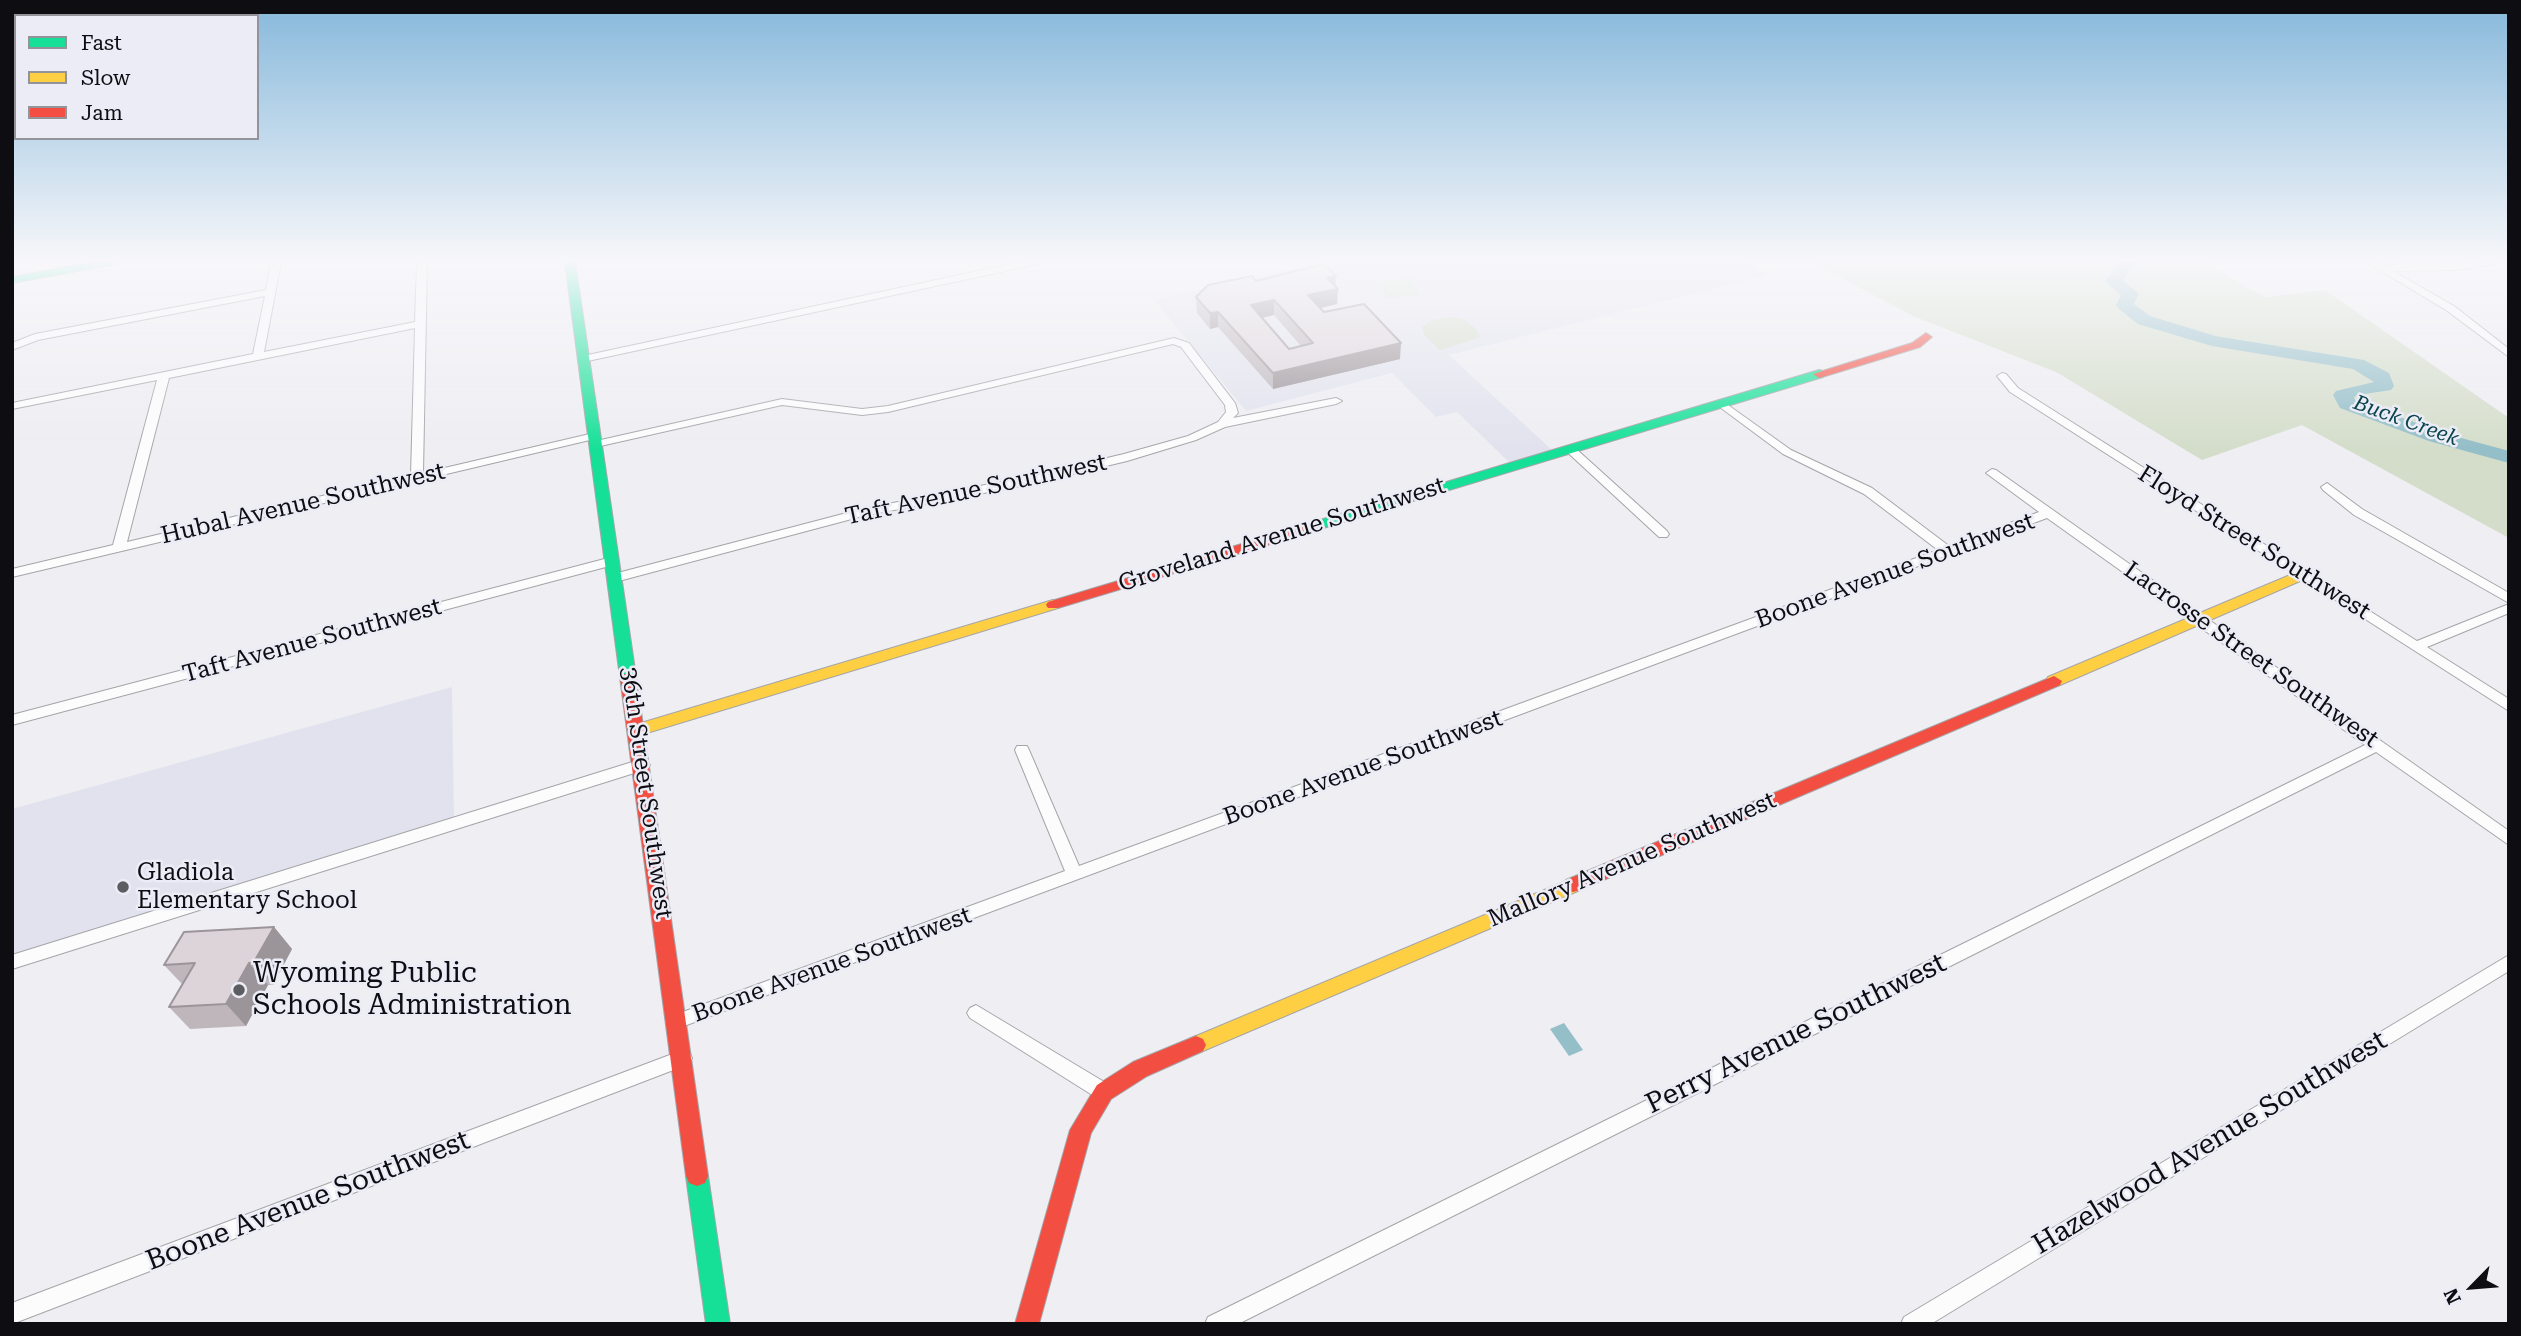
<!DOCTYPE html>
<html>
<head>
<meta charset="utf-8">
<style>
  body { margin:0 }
  #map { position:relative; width:2521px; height:1336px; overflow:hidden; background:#eeeef3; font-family:"Roboto Serif",serif }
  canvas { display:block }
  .frame { position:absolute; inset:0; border:14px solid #0e0e12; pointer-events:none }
  .legend { position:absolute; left:14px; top:14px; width:245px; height:126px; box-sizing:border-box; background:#ebecf6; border:2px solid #93939b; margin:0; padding:9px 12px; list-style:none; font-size:21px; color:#0e0e12 }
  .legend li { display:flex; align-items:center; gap:14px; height:35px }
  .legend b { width:35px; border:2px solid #93939b }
  .north { position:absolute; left:2437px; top:1252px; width:70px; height:70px; -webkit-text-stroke:5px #ebecf6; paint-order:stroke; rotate:245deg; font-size:19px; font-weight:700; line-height:28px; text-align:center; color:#0e0e12 }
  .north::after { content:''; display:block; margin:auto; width:24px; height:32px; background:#0e0e12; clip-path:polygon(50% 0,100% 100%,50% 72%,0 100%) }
</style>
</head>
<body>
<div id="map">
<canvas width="2521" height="1336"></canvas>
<div class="frame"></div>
<ul class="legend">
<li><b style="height:9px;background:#16e098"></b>Fast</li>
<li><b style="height:9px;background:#ffcf43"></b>Slow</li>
<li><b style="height:9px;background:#f24e42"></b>Jam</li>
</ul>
<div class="north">N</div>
</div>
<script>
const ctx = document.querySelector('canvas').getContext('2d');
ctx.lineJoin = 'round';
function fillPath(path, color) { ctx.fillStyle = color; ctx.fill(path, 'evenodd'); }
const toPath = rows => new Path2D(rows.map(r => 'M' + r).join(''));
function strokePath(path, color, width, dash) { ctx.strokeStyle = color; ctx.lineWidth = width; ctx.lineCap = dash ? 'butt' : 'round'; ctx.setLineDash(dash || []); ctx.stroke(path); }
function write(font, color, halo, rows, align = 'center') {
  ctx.font = font + ' "Roboto Serif",serif'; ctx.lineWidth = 5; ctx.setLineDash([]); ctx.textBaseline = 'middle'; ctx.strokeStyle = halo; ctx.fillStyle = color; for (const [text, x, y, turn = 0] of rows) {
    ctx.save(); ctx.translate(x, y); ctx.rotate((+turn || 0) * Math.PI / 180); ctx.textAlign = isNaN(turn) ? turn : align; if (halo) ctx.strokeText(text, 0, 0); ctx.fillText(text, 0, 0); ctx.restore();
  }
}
fillPath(toPath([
  [1324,262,1748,262,1768,275,1449,355,1552,450,1510,463,1457,412,1436,417,1392,373,1246,411,1154,300],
  [452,687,454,819,12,955,12,809]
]), '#e2e2ee');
fillPath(toPath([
  [1811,262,2203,262,2265,297,2325,290,2509,418,2509,538,2302,425,2202,460,2056,372,1913,316],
  [1411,279,1419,295,1387,298,1379,282],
  [1451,317,1463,319,1475,328,1481,337,1440,350,1424,335,1422,327,1432,320]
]), '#d4ddca');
fillPath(toPath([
  [1564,1023,1583,1050,1569,1056,1550,1029]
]), '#94bec8');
fillPath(toPath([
  [2117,262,2136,263,2123,280,2139,294,2134,304,2150,316,2215,336,2364,360,2389,373,2394,386,2391,390,2358,395,2354,397,2355,400,2443,433,2509,451,2509,463,2429,441,2340,408,2333,395,2336,391,2374,382,2353,369,2212,346,2138,324,2119,309,2116,305,2121,295,2105,281,2118,264,2117,262]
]), '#94bec8');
const street = toPath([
  [271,262,281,262,264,352,415,322,417,262,427,262,423,473,594,433,600,436,594,439,12,577,12,569,113,545,157,380,12,409,12,403,253,354,265,296,38,340,12,350,12,343,35,334,266,290,271,262],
  [415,328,411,475,127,542,169,378,415,328],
  [1020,262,1038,262,1033,265,583,362,578,359,583,356,1020,262],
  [2366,262,2378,262,2384,265,2494,262,2489,265,2456,270,2393,271,2454,306,2509,349,2509,357,2446,310,2366,262],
  [1174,338,1189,343,1235,403,1238,413,1233,418,1336,398,1342,401,1336,404,1225,427,1196,440,1127,461,1026,485,863,516,615,582,608,578,610,575,862,509,1026,477,1124,454,1188,436,1218,422,1226,412,1225,405,1181,347,1173,344,888,412,862,415,782,405,596,447,590,444,592,442,782,399,862,409,888,406,1174,338],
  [2002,373,2006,374,2018,388,2417,641,2509,604,2509,613,2427,647,2509,699,2509,711,2010,392,1997,376,2002,373],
  [1721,400,1791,450,1872,488,1949,546,2039,512,1986,473,1992,469,1996,470,2509,831,2509,845,2376,752,1238,1324,1205,1324,1208,1317,2365,745,2047,518,684,1026,678,1029,672,1026,669,1021,672,1016,1065,871,1015,750,1017,746,1027,746,1029,750,1079,866,1938,550,1864,494,1783,454,1717,405,1717,401,1721,400],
  [1570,446,1574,447,1667,531,1669,534,1667,537,1659,537,1566,451,1566,447,1570,446],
  [2327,483,2362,509,2509,593,2509,603,2354,515,2323,490,2321,487,2327,483],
  [612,557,617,558,618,561,617,564,12,725,12,715,612,557],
  [642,759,647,761,650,765,647,769,12,969,12,955,642,759],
  [2509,955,2509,971,1931,1324,1901,1324,1904,1317,2509,955],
  [976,1005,1111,1086,1113,1092,1111,1098,1104,1100,1097,1098,970,1018,967,1013,970,1008,976,1005],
  [683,1050,689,1052,692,1058,689,1064,12,1324,12,1303,683,1050]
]);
const fast = toPath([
  [94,262,116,262,111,265,12,283,12,277,94,262],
  [565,262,575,262,636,677,628,682,620,677,565,262],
  [1819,370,1823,371,1823,377,1320,529,1315,530,1308,526,1310,523,1819,370],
  [697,1166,705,1169,708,1176,730,1324,706,1324,686,1176,689,1169,697,1166]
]);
const slow = toPath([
  [2302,570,2309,575,2307,578,2060,685,2054,686,2046,681,2048,677,2302,570],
  [1053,600,1058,602,1060,605,1058,608,637,736,631,734,629,730,631,726,1053,600],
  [1573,878,1580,880,1582,885,1580,890,1203,1051,1196,1054,1189,1051,1186,1045,1189,1039,1573,878]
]);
const jam = toPath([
  [1926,333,1932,337,1920,347,1819,378,1813,374,1912,343,1926,333],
  [1315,522,1320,523,1322,526,1320,529,1058,608,1048,608,1046,605,1048,602,1315,522],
  [628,672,636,677,708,1176,705,1183,697,1186,689,1183,686,1176,620,677,628,672],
  [2054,676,2062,681,2060,685,1580,890,1573,892,1566,890,1564,885,1566,880,2054,676],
  [1196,1036,1203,1039,1206,1045,1203,1051,1147,1076,1111,1099,1091,1133,1039,1324,1015,1324,1070,1130,1097,1085,1133,1062,1196,1036]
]);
strokePath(street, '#a5a5a9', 2);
strokePath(fast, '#a5a5a9', 2);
strokePath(slow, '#a5a5a9', 2);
strokePath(jam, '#a5a5a9', 2);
fillPath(street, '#fcfcfd');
fillPath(fast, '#16e098');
fillPath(slow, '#ffcf43');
fillPath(jam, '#f24e42');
fillPath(toPath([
  [1336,276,1335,286,1337,304,1320,308,1324,312,1400,359,1273,389,1218,327,1210,329,1197,313,1196,297,1256,281],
  [1274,315,1301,346,1289,349,1262,318],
  [274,927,292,949,273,985,268,985,246,1026,190,1029,169,1007,182,984,164,965]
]), '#beb6bb');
fillPath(toPath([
  [1336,276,1335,290,1338,289,1337,304,1307,311,1308,295,1327,278],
  [1274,300,1274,315,1251,320,1251,305],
  [1218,312,1218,327,1210,329,1210,313],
  [1401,343,1400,359,1273,389,1273,373],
  [274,927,292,949,273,985,254,962],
  [249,963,268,985,246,1026,226,1004]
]), '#9b9499');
const building = toPath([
  [1324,264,1336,276,1327,278,1338,289,1308,295,1324,312,1364,304,1401,343,1273,373,1218,312,1210,313,1196,297,1208,285,1252,276,1256,281,1324,264],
  [1274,300,1313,343,1289,349,1251,305,1274,300],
  [274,927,254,962,249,963,226,1004,169,1007,195,963,164,965,184,932,274,927]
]);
fillPath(building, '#ddd4da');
strokePath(building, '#9b9499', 2);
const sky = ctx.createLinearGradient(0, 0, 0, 449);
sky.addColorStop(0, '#86b8db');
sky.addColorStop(0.58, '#f7f7fa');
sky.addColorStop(1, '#f7f7fa00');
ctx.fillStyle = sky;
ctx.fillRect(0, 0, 2521, 449);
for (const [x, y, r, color] of [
  [123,887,7,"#5c5c61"],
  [239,990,7,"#5c5c61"]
]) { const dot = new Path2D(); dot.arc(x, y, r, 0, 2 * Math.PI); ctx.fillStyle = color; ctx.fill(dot); strokePath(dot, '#ebecf6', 2.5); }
write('italic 21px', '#0a444d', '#ebecf6', [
  ["Buck Creek",2406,421,20]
]);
write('24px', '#0e0e12', '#ebecf6', [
  ["Taft Avenue Southwest",976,490,-12],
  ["Hubal Avenue Southwest",303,504,-13],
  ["Groveland Avenue Southwest",1282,535,-17],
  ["Floyd Street Southwest",2254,543,32],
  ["Boone Avenue Southwest",1895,571,-20],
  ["Taft Avenue Southwest",312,641,-15],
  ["Lacrosse Street Southwest",2251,655,35],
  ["Boone Avenue Southwest",1363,768,-20],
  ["36th Street Southwest",646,793,82],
  ["Mallory Avenue Southwest",1632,860,-23],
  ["Boone Avenue Southwest",832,965,-20]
]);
write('24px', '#0e0e12', '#ebecf6', [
  ["Gladiola",137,873],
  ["Elementary School",137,901]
], 'left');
write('28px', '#0e0e12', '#ebecf6', [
  ["Wyoming Public",253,974],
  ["Schools Administration",253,1006]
], 'left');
write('28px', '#0e0e12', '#ebecf6', [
  ["Perry Avenue Southwest",1796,1034,-26],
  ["Hazelwood Avenue Southwest",2210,1143,-31],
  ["Boone Avenue Southwest",308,1201,-21]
]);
</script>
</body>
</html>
